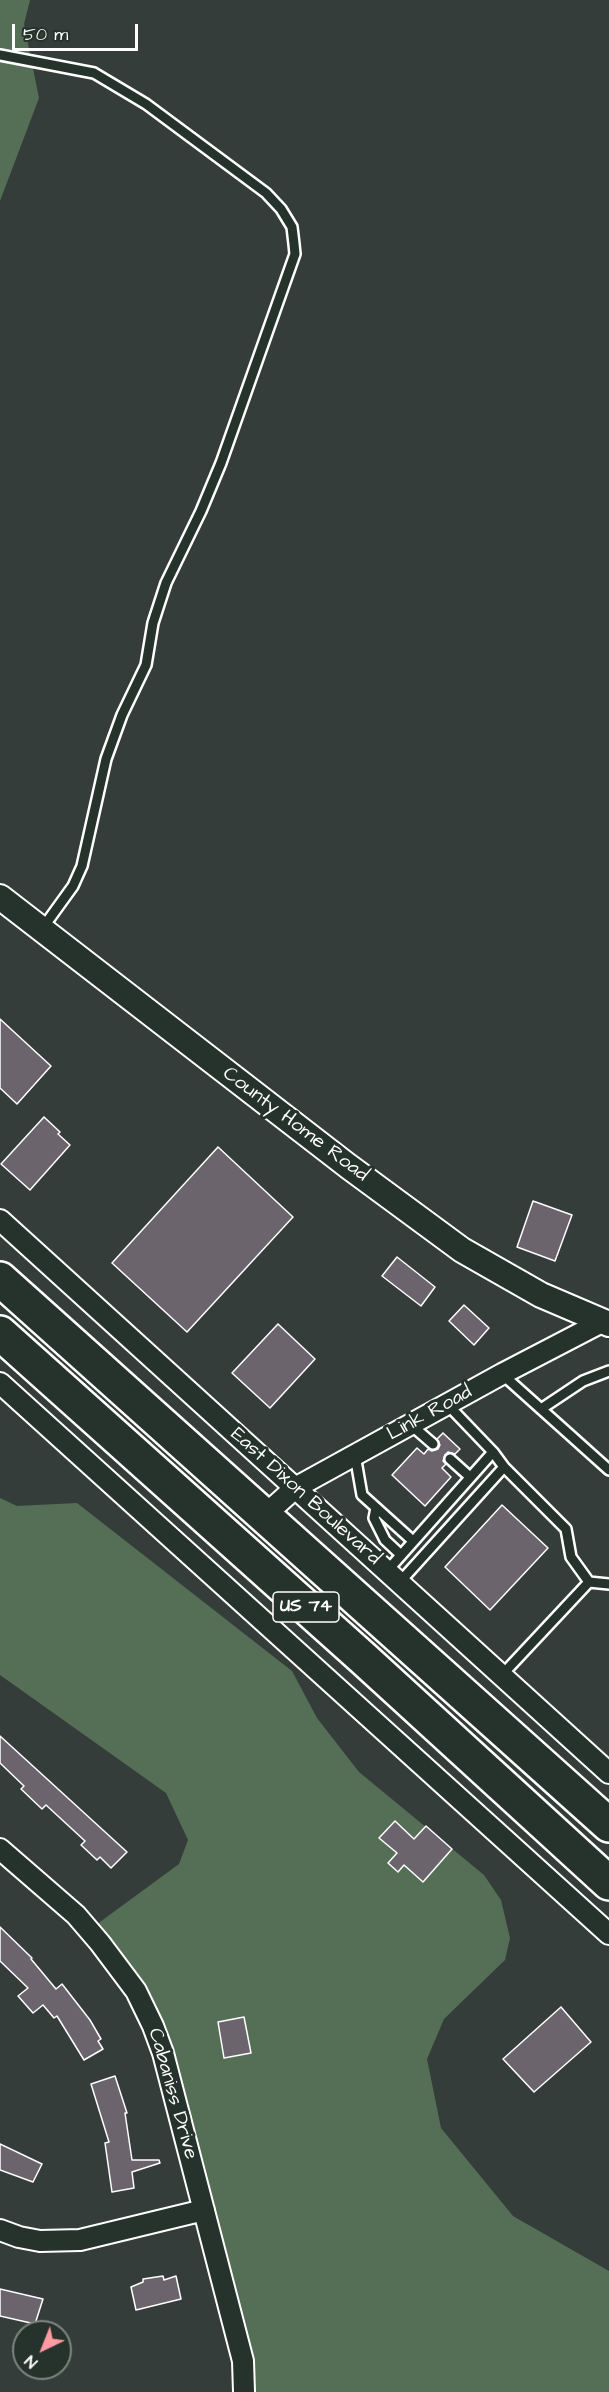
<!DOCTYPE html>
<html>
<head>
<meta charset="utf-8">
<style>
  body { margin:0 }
  #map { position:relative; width:609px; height:2392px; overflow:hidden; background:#343d3a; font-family:"Architects Daughter",sans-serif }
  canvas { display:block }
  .north { position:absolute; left:12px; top:2320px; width:60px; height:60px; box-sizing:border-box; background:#26332d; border:2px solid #7d8581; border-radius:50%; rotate:223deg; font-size:16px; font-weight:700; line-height:24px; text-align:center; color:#fff }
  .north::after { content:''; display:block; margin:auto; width:21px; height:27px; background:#ff9aa2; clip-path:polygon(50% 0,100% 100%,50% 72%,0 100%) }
  .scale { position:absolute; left:12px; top:24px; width:126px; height:27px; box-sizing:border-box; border:3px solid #fff; border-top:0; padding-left:8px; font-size:18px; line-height:21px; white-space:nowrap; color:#fff; -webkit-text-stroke:4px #26332d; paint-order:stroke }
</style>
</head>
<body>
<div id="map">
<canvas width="609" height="2392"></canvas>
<div class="north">N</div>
<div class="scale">50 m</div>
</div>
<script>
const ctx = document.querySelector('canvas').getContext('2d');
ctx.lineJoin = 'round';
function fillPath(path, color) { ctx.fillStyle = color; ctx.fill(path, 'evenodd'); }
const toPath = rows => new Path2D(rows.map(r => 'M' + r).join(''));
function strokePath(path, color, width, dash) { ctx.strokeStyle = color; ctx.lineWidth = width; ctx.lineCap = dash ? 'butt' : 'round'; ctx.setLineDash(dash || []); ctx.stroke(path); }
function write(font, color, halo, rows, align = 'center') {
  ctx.font = font + ' "Architects Daughter",sans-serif'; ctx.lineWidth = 6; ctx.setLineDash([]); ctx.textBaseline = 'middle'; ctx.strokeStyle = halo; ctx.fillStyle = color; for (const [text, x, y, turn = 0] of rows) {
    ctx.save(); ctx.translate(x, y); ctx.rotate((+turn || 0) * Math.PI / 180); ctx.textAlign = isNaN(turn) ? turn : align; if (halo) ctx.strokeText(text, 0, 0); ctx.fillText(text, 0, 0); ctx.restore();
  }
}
fillPath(toPath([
  [0,0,30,0,24,24,39,98,0,201],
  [0,1498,17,1506,77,1503,292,1671,317,1718,359,1772,484,1875,501,1900,510,1938,505,1960,444,2019,427,2059,441,2128,513,2216,609,2271,609,2392,244,2392,163,2053,89,1930,179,1864,188,1840,166,1793,0,1675]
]), '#546f56');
const building = toPath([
  [0,1019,51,1066,17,1104,0,1088,0,1019],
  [44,1117,60,1132,58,1134,70,1145,30,1190,1,1164,44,1117],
  [218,1147,293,1217,187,1332,112,1263,218,1147],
  [533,1201,572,1215,555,1261,517,1247,533,1201],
  [397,1257,435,1287,421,1306,382,1276,397,1257],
  [464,1305,489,1328,474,1345,449,1321,464,1305],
  [278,1324,315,1359,270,1408,232,1373,278,1324],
  [443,1433,460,1449,455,1454,448,1452,445,1455,443,1461,446,1464,442,1468,451,1477,425,1506,392,1475,417,1448,424,1454,428,1449,432,1451,438,1449,440,1445,437,1439,443,1433],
  [502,1505,548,1548,490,1610,445,1567,502,1505],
  [0,1736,127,1852,111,1868,100,1857,97,1860,81,1845,85,1841,46,1805,42,1809,21,1789,24,1786,0,1763,0,1736],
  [395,1821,414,1839,426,1826,452,1849,423,1882,404,1865,398,1872,388,1863,397,1853,379,1838,395,1821],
  [0,1927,32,1958,31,1959,56,1989,62,1984,90,2020,101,2039,98,2041,103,2049,84,2060,57,2016,54,2018,43,2005,33,2013,18,1996,28,1988,0,1961,0,1927],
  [561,2007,591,2042,534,2092,503,2059,561,2007],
  [244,2017,251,2053,224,2058,218,2022,244,2017],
  [115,2076,127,2113,125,2113,132,2160,159,2160,160,2163,132,2172,134,2188,112,2192,105,2143,109,2142,91,2084,115,2076],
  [0,2144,42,2164,33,2182,0,2170,0,2144],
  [163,2276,164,2280,176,2276,181,2299,136,2310,131,2287,143,2282,143,2279,163,2276],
  [0,2289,43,2299,35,2324,0,2316,0,2289]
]);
fillPath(building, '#6b646d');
strokePath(building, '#fff', 1.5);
const service = toPath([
  [0,55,94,73,146,104,266,193,281,209,292,227,294,244,295,254,221,463,201,511,166,583,153,623,146,665,122,715,106,759,82,866,73,886,42,929],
  [502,1374,609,1470],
  [447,1404,493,1452,504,1467,566,1529,571,1557,589,1582],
  [541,1409,583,1381,609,1371],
  [410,1424,433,1444],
  [355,1455,362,1495,413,1541],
  [450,1459,470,1477],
  [376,1508,374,1518,385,1540,401,1555],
  [387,1571,493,1452],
  [399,1583,504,1467],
  [501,1676,589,1582,609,1584]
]);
const minor = toPath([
  [0,1220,609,1773],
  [0,1383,609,1934],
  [264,1516,295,1488,502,1374,602,1322],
  [0,1849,76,1915,100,1943,136,1991,153,2026,163,2053,243,2361,244,2392],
  [0,2230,19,2237,40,2241,80,2240,204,2210]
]);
const tertiary = toPath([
  [0,897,348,1166,462,1250,541,1295,609,1324]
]);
const trunk = toPath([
  [0,1279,609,1825],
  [0,1333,364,1659,609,1883]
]);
strokePath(service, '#fff', 14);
strokePath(minor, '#fff', 24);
strokePath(tertiary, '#fff', 28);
strokePath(trunk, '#fff', 38);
strokePath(service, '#26332d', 9);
strokePath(minor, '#26332d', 20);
strokePath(tertiary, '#26332d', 24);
strokePath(trunk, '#26332d', 33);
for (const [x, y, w] of [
  [306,1607,66]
]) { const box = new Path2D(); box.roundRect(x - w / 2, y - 15, w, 30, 4.5); ctx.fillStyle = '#26332d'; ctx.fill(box); strokePath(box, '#fff', 1.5); }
write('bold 18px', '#fff', null, [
  ["US 74",306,1607]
]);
write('20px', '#fff', '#26332d', [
  ["County Home Road",295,1125,37],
  ["Link Road",430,1414,-29],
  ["East Dixon Boulevard",305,1497,42],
  ["Cabaniss Drive",172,2094,74]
]);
</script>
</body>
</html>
